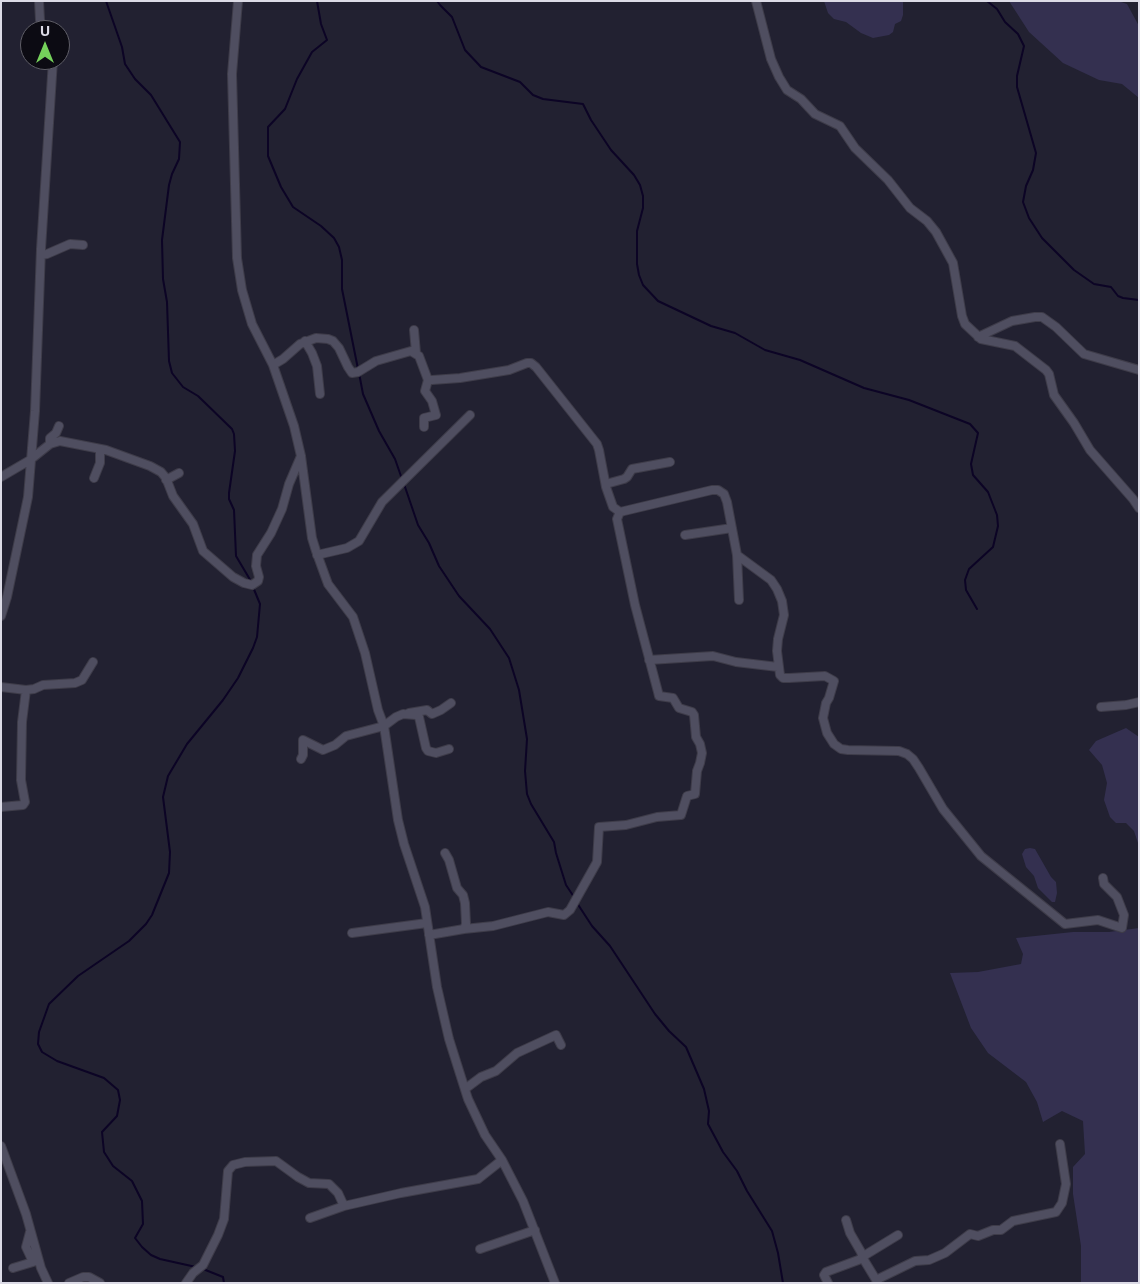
<!DOCTYPE html>
<html>
<head>
<meta charset="utf-8">
<style>
  body { margin:0 }
  #map { position:relative; width:1140px; height:1284px; overflow:hidden; background:#222131; font-family:"Noto Sans",sans-serif }
  canvas { display:block }
  .frame { position:absolute; inset:0; border:2px solid #dcdbe6; pointer-events:none }
  .north { position:absolute; left:20px; top:20px; width:50px; height:50px; box-sizing:border-box; background:#0c0b13; border:1px solid #5f5e67; border-radius:50%; rotate:0deg; font-size:14px; font-weight:700; line-height:20px; text-align:center; color:#dcdbe6 }
  .north::after { content:''; display:block; margin:auto; width:18px; height:22px; background:#75d25b; clip-path:polygon(50% 0,100% 100%,50% 72%,0 100%) }
</style>
</head>
<body>
<div id="map">
<canvas width="1140" height="1284"></canvas>
<div class="frame"></div>
<div class="north">U</div>
</div>
<script>
const ctx = document.querySelector('canvas').getContext('2d');
ctx.lineJoin = 'round';
function fillPath(path, color) { ctx.fillStyle = color; ctx.fill(path, 'evenodd'); }
const toPath = rows => new Path2D(rows.map(r => 'M' + r).join(''));
function strokePath(path, color, width, dash) { ctx.strokeStyle = color; ctx.lineWidth = width; ctx.lineCap = dash ? 'butt' : 'round'; ctx.setLineDash(dash || []); ctx.stroke(path); }
fillPath(toPath([
  [824,1,903,1,903,15,901,21,895,24,893,32,889,35,873,38,861,33,846,22,834,19,828,13],
  [1009,1,1118,1,1127,4,1139,26,1139,98,1122,84,1099,80,1063,63,1029,32],
  [1126,728,1139,737,1139,846,1134,831,1126,823,1116,823,1110,817,1104,800,1107,783,1104,772,1102,765,1089,750,1096,741],
  [1030,848,1035,849,1051,877,1056,882,1057,893,1055,902,1052,902,1038,888,1034,876,1026,867,1022,854,1025,849],
  [1139,928,1139,1283,1081,1283,1081,1246,1073,1194,1073,1167,1085,1154,1083,1121,1062,1111,1043,1122,1037,1102,1026,1082,988,1053,971,1028,950,973,978,972,1021,964,1023,954,1016,938,1073,932,1109,932]
]), '#343050');
strokePath(toPath([
  [106,1,122,47,125,64,135,79,151,95,180,142,179,159,172,174,169,185,162,240,163,279,167,302,169,361,172,373,183,387,198,396,232,429,234,434,235,451,229,493,229,499,234,510,236,556,252,583],
  [317,1,321,24,327,40,312,52,297,79,285,109,268,127,268,156,281,187,293,207,321,226,334,238,339,247,342,260,342,289,358,369],
  [437,1,440,5,452,17,465,50,481,67,520,82,533,95,543,99,583,104,591,120,611,150,634,175,640,185,643,196,643,208,637,231,637,264,639,275,643,285,658,301,711,326,735,333,765,350,800,360,864,388,909,400,970,424,978,433,971,464,973,475,988,492,997,515,998,526,993,547,969,569,965,580,966,590,977,609],
  [987,1,997,9,1005,22,1018,34,1024,46,1017,76,1017,87,1036,153,1033,170,1026,186,1023,202,1029,218,1042,238,1074,270,1094,284,1111,287,1118,296,1123,298,1139,300],
  [359,373,363,394,379,431,395,459,402,479],
  [404,484,418,525,429,543,439,566,459,596,490,629,509,658,519,690,527,739,525,771,527,794,531,804,554,842,556,853,566,885,574,897],
  [577,903,592,926,610,946,655,1014,669,1031,686,1047,704,1089,709,1111,708,1124,723,1152,737,1171,747,1191,772,1231,778,1253,783,1283],
  [196,1267,160,1259,151,1255,142,1247,135,1238,143,1224,142,1201,132,1181,113,1166,104,1152,102,1132,117,1116,120,1100,118,1090,104,1078,57,1061,42,1052,38,1044,39,1032,49,1004,78,976,129,941,146,924,152,915,169,873,170,852,163,797,168,776,187,744,223,700,238,678,253,648,257,637,260,604,253,587],
  [203,1269,223,1277,224,1283]
]), '#0c0425', 2);
const minor = toPath([
  [39,1,40,20,44,30],
  [238,1,232,74,237,258,242,290,252,324,273,365,294,426,301,456,312,538,316,551,328,584,353,617,365,653,378,710,384,726,398,820,404,844,425,907,437,987,449,1039,461,1077,468,1099,485,1135,502,1160,523,1201,555,1283],
  [756,1,771,59,779,77,787,90,801,99,815,114,840,126,855,148,888,180,910,208,927,221,936,232,953,263,962,316,965,324,981,339,1015,346,1046,370,1049,374,1054,395,1074,423,1090,450,1133,499,1139,508],
  [41,255,47,254,70,244,83,245],
  [414,330,416,353],
  [978,337,1012,321,1035,317,1042,317,1056,327,1084,354,1139,370],
  [305,341,312,353,317,366,320,394],
  [273,365,283,359,300,344,316,338,328,339,333,341,339,348,348,367,352,373,358,372,376,361,411,351,419,356,428,380,432,380,460,378,509,370,527,363,531,363,536,367,597,444,599,450,606,487,613,507,620,512,617,519,635,605,658,692,659,696,673,698,679,708,692,712,694,715,696,737,700,744,702,753,700,763,697,771,695,794,687,796,681,815,657,817,626,825,599,827,597,862,570,910,564,915,548,912,493,926,464,929],
  [424,427,424,418,436,415,432,401,425,391,428,380],
  [50,444,50,438,56,433,59,426],
  [1,477,30,460,50,444,60,441,106,450,150,466,161,472,166,478,173,496,193,524,203,551,233,577,244,583,252,585,258,581,259,577,256,566,257,555,271,533,282,509,289,484,301,456],
  [94,478,100,463,100,449],
  [166,480,179,473],
  [606,484,624,479,627,477,632,469,670,462],
  [620,512,712,490,718,490,724,494,727,502,737,555,771,580,777,589,782,601,784,615,778,639,777,651,780,675,783,678,789,678,825,676,834,681,829,698,826,703,823,718,827,733,834,744,841,749,848,750,899,751,907,754,913,759,919,768,943,809,981,856,1065,924,1098,920,1122,928,1124,915,1117,897,1104,884,1103,878],
  [685,535,732,528],
  [317,555,347,548,359,541,382,502,470,415],
  [737,555,739,600],
  [1,616,7,597,28,497,35,411,41,249,53,60],
  [649,660,713,656,736,662,778,667],
  [1,687,26,690,34,689,43,685,75,683,82,680,93,662],
  [1101,707,1126,705,1139,702],
  [409,713,427,710,432,714,441,710,451,703],
  [301,759,303,755,303,740,323,750,335,745,346,736,384,726,396,717,403,714,416,715,419,717,426,748,428,751,436,753,449,749],
  [1,807,23,805,25,802,21,780,22,722,26,690],
  [352,933,427,923],
  [429,935,464,929,466,924,465,903,463,895,457,888,449,860,445,853],
  [465,1089,481,1077,496,1071,517,1053,556,1035,561,1045],
  [1,1146,26,1214,41,1268,48,1283],
  [310,1218,344,1206],
  [846,1220,850,1233,861,1252,863,1259],
  [480,1249,535,1230],
  [862,1257,898,1235],
  [13,1268,33,1262,26,1247,30,1232],
  [876,1280,915,1261,929,1260,945,1253,970,1234,978,1236,993,1230,1001,1230,1013,1221,1056,1212,1062,1203,1066,1184,1060,1144],
  [69,1283,83,1277,89,1277,100,1283],
  [186,1283,193,1273,203,1265,218,1235,224,1219,228,1171,233,1165,245,1162,276,1161,298,1177,309,1183,329,1184,338,1193,344,1206,401,1193,478,1179,502,1160],
  [828,1283,824,1275,826,1272,861,1259,864,1260,878,1283]
]);
strokePath(minor, '#3e3c49', 10);
strokePath(minor, '#4f4e60', 8);
</script>
</body>
</html>
